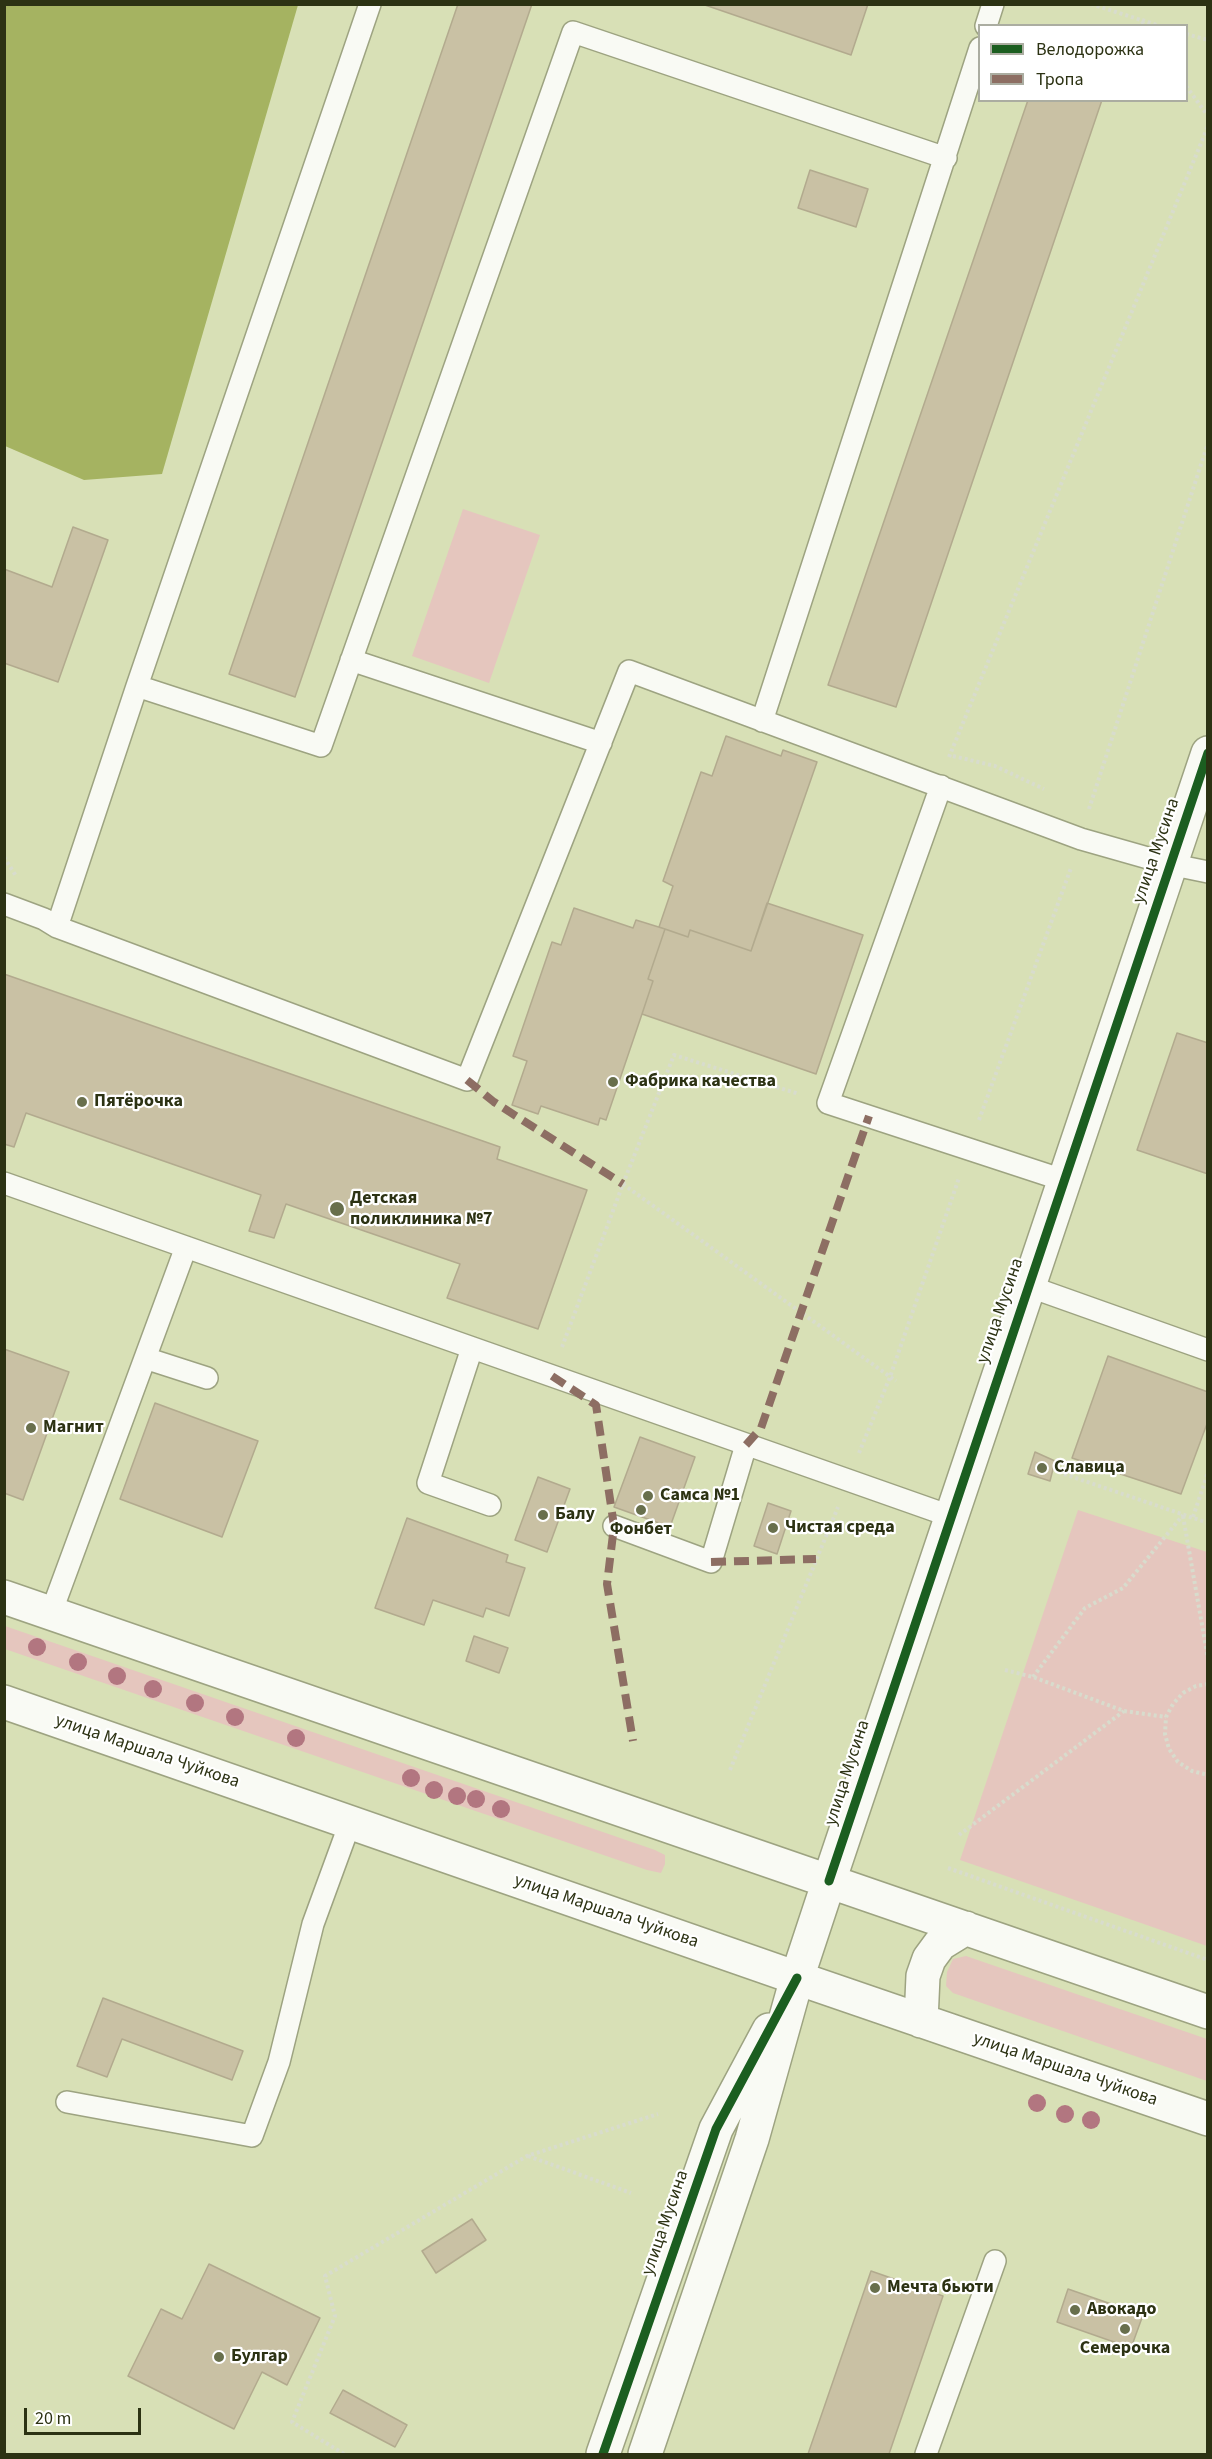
<!DOCTYPE html>
<html>
<head>
<meta charset="utf-8">
<style>
  body { margin:0 }
  #map { position:relative; width:1212px; height:2459px; overflow:hidden; background:#d8e0b6; font-family:"Source Sans 3",sans-serif }
  canvas { display:block }
  .frame { position:absolute; inset:0; border:6px solid #2c3213; pointer-events:none }
  .legend { position:absolute; left:978px; top:24px; width:210px; height:78px; box-sizing:border-box; background:#fff; border:2px solid #abada1; margin:0; padding:8px 10px; list-style:none; font-size:18px; color:#2c3213 }
  .legend li { display:flex; align-items:center; gap:12px; height:30px }
  .legend b { width:30px; border:2px solid #abada1 }
  .scale { position:absolute; left:24px; top:2408px; width:117px; height:27px; box-sizing:border-box; border:3px solid #2c3213; border-top:0; padding-left:8px; font-size:18px; line-height:21px; white-space:nowrap; color:#2c3213; -webkit-text-stroke:4px #fff; paint-order:stroke }
</style>
</head>
<body>
<div id="map">
<canvas width="1212" height="2459"></canvas>
<div class="frame"></div>
<ul class="legend">
<li><b style="height:8px;background:#1b5e20"></b>Велодорожка</li>
<li><b style="height:8px;background:#8d6e63"></b>Тропа</li>
</ul>
<div class="scale">20 m</div>
</div>
<script>
const ctx = document.querySelector('canvas').getContext('2d');
ctx.lineJoin = 'round';
function fillPath(path, color) { ctx.fillStyle = color; ctx.fill(path, 'evenodd'); }
const toPath = rows => new Path2D(rows.map(r => 'M' + r).join(''));
function strokePath(path, color, width, dash) { ctx.strokeStyle = color; ctx.lineWidth = width; ctx.lineCap = dash ? 'butt' : 'round'; ctx.setLineDash(dash || []); ctx.stroke(path); }
function write(font, color, halo, rows, align = 'center') {
  ctx.font = font + ' "Source Sans 3",sans-serif'; ctx.lineWidth = 4.5; ctx.setLineDash([]); ctx.textBaseline = 'middle'; ctx.strokeStyle = halo; ctx.fillStyle = color; for (const [text, x, y, turn = 0] of rows) {
    ctx.save(); ctx.translate(x, y); ctx.rotate((+turn || 0) * Math.PI / 180); ctx.textAlign = isNaN(turn) ? turn : align; if (halo) ctx.strokeText(text, 0, 0); ctx.fillText(text, 0, 0); ctx.restore();
  }
}
fillPath(toPath([
  [463,509,540,535,489,683,412,656],
  [1078,1510,1207,1552,1207,1946,960,1860],
  [5,1626,655,1850,665,1855,665,1864,661,1873,647,1870,5,1649],
  [966,1956,1207,2039,1207,2081,953,1993,946,1986,947,1972,953,1959]
]), '#e5c6be');
fillPath(toPath([
  [5,4,298,5,162,474,84,480,5,446]
]), '#a5b361');
const building = toPath([
  [458,4,532,4,295,697,229,674,458,4],
  [702,4,868,4,851,55,702,4],
  [1028,100,1102,100,896,707,828,685,1028,100],
  [810,170,868,189,856,227,798,208,810,170],
  [73,527,108,540,58,682,4,663,4,569,52,587,73,527],
  [726,736,781,756,783,750,817,762,751,951,690,930,688,937,659,927,673,886,663,881,701,772,712,776,726,736],
  [767,903,863,935,816,1074,642,1014,653,981,648,979,665,929,688,937,690,930,751,951,767,903],
  [574,908,633,928,636,920,665,929,648,979,653,981,642,1014,606,1120,600,1118,598,1125,541,1106,538,1114,512,1105,527,1061,513,1056,552,942,561,945,574,908],
  [4,974,500,1147,497,1159,587,1190,538,1329,447,1298,460,1264,286,1204,274,1238,249,1231,261,1195,26,1113,14,1147,4,1144,4,974],
  [1177,1033,1208,1043,1208,1174,1137,1150,1177,1033],
  [4,1349,69,1372,23,1500,4,1493,4,1349],
  [1108,1356,1208,1392,1208,1421,1181,1494,1072,1458,1108,1356],
  [155,1403,258,1441,222,1537,120,1499,155,1403],
  [640,1437,695,1457,670,1527,614,1507,640,1437],
  [1035,1452,1055,1461,1050,1481,1028,1474,1035,1452],
  [538,1477,570,1489,547,1552,515,1540,538,1477],
  [768,1503,791,1511,777,1554,754,1546,768,1503],
  [407,1518,508,1555,506,1562,525,1568,509,1616,486,1608,483,1617,433,1600,424,1625,375,1608,407,1518],
  [474,1636,508,1648,499,1673,466,1661,474,1636],
  [103,1998,243,2051,232,2080,122,2039,107,2077,77,2066,103,1998],
  [472,2219,486,2240,436,2273,422,2251,472,2219],
  [209,2264,320,2318,287,2385,262,2372,234,2429,128,2376,161,2309,182,2319,209,2264],
  [871,2271,943,2296,889,2454,808,2454,871,2271],
  [1068,2289,1143,2315,1131,2348,1057,2322,1068,2289],
  [343,2390,407,2425,395,2447,330,2413,343,2390]
]);
fillPath(building, '#c9c1a4');
strokePath(building, '#b2aa8e', 1.5);
const lane = toPath([
  [986,26,993,4],
  [351,660,601,743],
  [137,686,321,746,573,32,946,158],
  [762,721,980,48],
  [941,786,828,1103,1063,1180],
  [4,904,44,919,57,927,467,1080,629,671,1081,839,1169,864,1208,872],
  [57,927,137,686,370,4],
  [4,1183,950,1516],
  [1028,1286,1208,1350],
  [472,1348,428,1483,490,1505],
  [145,1358,207,1378],
  [614,1526,711,1562,746,1445],
  [51,1613,186,1247],
  [67,2102,252,2136,279,2062,313,1924,350,1823],
  [926,2454,995,2261]
]);
const secondary = toPath([
  [4,1597,1208,2012],
  [4,1702,797,1978,1208,2119],
  [921,2021,923,1976,929,1959,940,1944,966,1928],
  [603,2454,716,2129,769,2030],
  [645,2454,752,2139,797,1978,829,1881,1208,753]
]);
strokePath(lane, '#9da381', 24);
strokePath(secondary, '#9da381', 36);
strokePath(toPath([
  [1091,4,1141,20,1145,26],
  [1142,20,1159,26],
  [1186,34,1208,40],
  [1186,86,1208,116],
  [953,756,995,766,1044,789],
  [949,757,1208,126],
  [1089,809,1208,443],
  [4,857,16,876],
  [979,1120,1071,868],
  [623,1184,896,1381],
  [562,1347,623,1184,674,1055,799,1094],
  [859,1453,890,1377,959,1178],
  [1064,1474,1208,1523],
  [1183,1516,1208,1659],
  [1193,1517,1208,1472],
  [1005,1670,1033,1677,1124,1711,1166,1717],
  [1033,1677,1085,1608,1123,1588,1183,1515],
  [1208,1684,1196,1686,1183,1693,1173,1704,1166,1717,1165,1734,1169,1749,1178,1762,1192,1771,1208,1775],
  [730,1770,838,1507],
  [959,1835,1124,1711],
  [948,1868,1208,1960],
  [528,2156,631,2193],
  [344,2454,292,2422,335,2316,325,2276,527,2156,658,2114]
]), '#d8dccd', 4, [3, 3]);
strokePath(lane, '#f9faf4', 21);
strokePath(secondary, '#f9faf4', 33);
strokePath(toPath([
  [467,1080,494,1102,623,1184],
  [552,1376,596,1405,614,1526,607,1584,633,1741],
  [746,1445,761,1428,869,1116],
  [711,1562,816,1559]
]), '#8d6e63', 8, [15, 8]);
strokePath(toPath([
  [829,1881,1208,753],
  [603,2454,716,2129,797,1978]
]), '#1b5e20', 9);
ctx.fillStyle = '#b27680';
for (const [x, y] of [
  [37,1647],
  [78,1662],
  [117,1676],
  [153,1689],
  [195,1703],
  [235,1717],
  [296,1738],
  [411,1778],
  [434,1790],
  [457,1796],
  [476,1799],
  [501,1809],
  [1037,2103],
  [1065,2114],
  [1091,2120]
]) { ctx.beginPath(); ctx.arc(x, y, 9, 0, 2 * Math.PI); ctx.fill(); }
for (const [x, y, r, color] of [
  [613,1082,6,"#686f4c"],
  [82,1102,6,"#686f4c"],
  [337,1209,8,"#686f4c"],
  [31,1428,6,"#686f4c"],
  [1042,1468,6,"#686f4c"],
  [648,1496,6,"#686f4c"],
  [641,1510,6,"#686f4c"],
  [543,1515,6,"#686f4c"],
  [773,1528,6,"#686f4c"],
  [875,2288,6,"#686f4c"],
  [1075,2310,6,"#686f4c"],
  [1125,2329,6,"#686f4c"],
  [219,2357,6,"#686f4c"]
]) { const dot = new Path2D(); dot.arc(x, y, r, 0, 2 * Math.PI); ctx.fillStyle = color; ctx.fill(dot); strokePath(dot, '#fff', 2); }
write('18px', '#2c3213', '#fff', [
  ["улица Мусина",1157,851,-71],
  ["улица Мусина",1001,1311,-71],
  ["улица Маршала Чуйкова",147,1752,19],
  ["улица Мусина",848,1773,-72],
  ["улица Маршала Чуйкова",606,1912,19],
  ["улица Маршала Чуйкова",1065,2070,19],
  ["улица Мусина",666,2223,-71]
]);
write('bold 18px', '#2c3213', '#fff', [
  ["Фабрика качества",625,1082],
  ["Пятёрочка",94,1102],
  ["Детская",350,1199],
  ["поликлиника №7",350,1220],
  ["Магнит",43,1428],
  ["Славица",1054,1468],
  ["Самса №1",660,1496],
  ["Балу",555,1515],
  ["Чистая среда",785,1528],
  ["Фонбет",641,1530,"center"],
  ["Мечта бьюти",887,2288],
  ["Авокадо",1087,2310],
  ["Семерочка",1125,2349,"center"],
  ["Булгар",231,2357]
], 'left');
</script>
</body>
</html>
